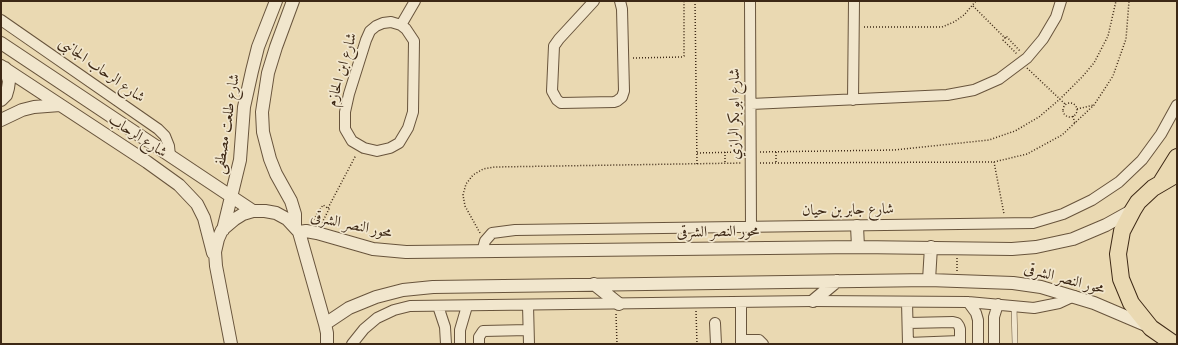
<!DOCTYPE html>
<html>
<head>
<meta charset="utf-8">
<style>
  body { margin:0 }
  #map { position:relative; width:1178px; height:345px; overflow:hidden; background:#ead9b2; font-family:"IM FELL DW Pica",serif }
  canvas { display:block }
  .frame { position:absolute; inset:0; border:2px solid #3d2815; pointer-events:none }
</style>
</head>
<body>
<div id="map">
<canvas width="1178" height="345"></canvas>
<div class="frame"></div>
</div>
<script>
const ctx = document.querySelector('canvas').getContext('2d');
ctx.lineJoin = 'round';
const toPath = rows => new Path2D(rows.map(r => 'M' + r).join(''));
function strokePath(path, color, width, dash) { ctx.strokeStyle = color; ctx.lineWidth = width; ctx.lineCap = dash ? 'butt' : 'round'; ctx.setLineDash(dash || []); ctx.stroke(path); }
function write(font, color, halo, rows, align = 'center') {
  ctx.font = font + ' "IM FELL DW Pica",Amiri,serif'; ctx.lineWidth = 3.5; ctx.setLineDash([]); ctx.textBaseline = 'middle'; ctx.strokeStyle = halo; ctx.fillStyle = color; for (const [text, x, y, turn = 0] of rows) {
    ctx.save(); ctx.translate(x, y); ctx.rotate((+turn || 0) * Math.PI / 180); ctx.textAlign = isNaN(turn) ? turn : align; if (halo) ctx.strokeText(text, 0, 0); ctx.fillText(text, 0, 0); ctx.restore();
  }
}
const service = toPath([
  [1014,306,1015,344]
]);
const minor = toPath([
  [594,1,559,39,554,46,552,91,557,100,561,103,614,102,617,101,622,97,624,91,622,9,620,1],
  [750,1,751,227],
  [1,20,158,129,165,136,169,146,170,156],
  [391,22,401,25,406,29,414,41,413,112,408,128,399,143,390,148,377,151,364,148,352,141,345,129,345,112,349,94,366,40,370,31,376,26,383,23,391,22],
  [401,25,415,1],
  [853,100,854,1],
  [751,104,947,95,974,90,999,79,1027,58,1043,39,1056,17,1061,1],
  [482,252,485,241,492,233,515,230,1033,223,1063,214,1092,200,1119,182,1142,160,1161,134,1177,105],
  [741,302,741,344],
  [907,302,908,344],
  [968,302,976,313,978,320,978,344],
  [528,305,529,344],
  [438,306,445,327,446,344],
  [715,323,716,344],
  [908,323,953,322,957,323,959,326,960,329,960,344],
  [741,340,759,340,763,344],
  [908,343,960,341],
  [352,344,364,329,377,318,394,310,410,306,813,301,968,302,1034,308,1059,303,1074,296],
  [460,344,460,330,467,306],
  [479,344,479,337,483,331,528,330],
  [994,344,994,317,998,304]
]);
const tertiary = toPath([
  [293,1,276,47,268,73,262,112,263,132,270,159,276,174,291,201,295,214,295,227],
  [1,43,253,211],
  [1,66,147,162,179,185,197,204,204,218,213,253],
  [1,100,6,95,8,88,9,81,5,68],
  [1,120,22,110,34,107,60,105],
  [857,226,858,247],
  [223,230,240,160,244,107,252,71,258,47,276,1],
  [299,232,306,231,317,233,373,249,406,252,858,247,1012,249,1036,247,1073,239,1106,225,1133,210],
  [929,280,931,247],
  [594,284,619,304],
  [813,301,837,281],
  [325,324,349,308,376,297,403,290,433,287,929,280,1013,283,1041,287,1094,303,1148,326],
  [231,344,216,266,215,252,218,239,222,230,235,219,243,214,253,211,265,211,276,213,287,219,299,232,325,324,327,333,327,344]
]);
const primary = toPath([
  [1162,181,1177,157],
  [1174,344,1151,328,1131,303,1121,279,1118,254,1122,231,1133,210,1138,202,1153,188,1177,174]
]);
strokePath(service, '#68543c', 6);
strokePath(minor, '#68543c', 12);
strokePath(tertiary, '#68543c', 14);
strokePath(primary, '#3d2815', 18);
strokePath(toPath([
  [695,1,697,164],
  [973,6,1005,38,1003,40,1017,54],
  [864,27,942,27,954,22,964,15,976,1],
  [1005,38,1006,36,1020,51],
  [633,58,682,57,684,56,684,1],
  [1027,68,1065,104],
  '1063 110a7 7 0 1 1 14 0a7 7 0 1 1-14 0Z',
  [1077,109,1094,105],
  [1073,116,1075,124],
  [725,152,725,164],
  [760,152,894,150,989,140,1015,131,1039,117,1060,99,1082,77,1094,63,1108,36,1116,1],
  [697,153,741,152],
  [776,162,776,152],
  [994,162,1004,214],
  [760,163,994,162,1027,154,1062,135,1094,105,1113,76,1126,39,1129,1],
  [328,208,356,155],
  [312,222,323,205,329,209,322,223],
  [480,233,465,206,463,195,466,184,473,175,483,169,495,167,742,163],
  [957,258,957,271],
  [696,311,697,344],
  [616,314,617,344]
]), '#3d2815', 1.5, [1, 2]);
strokePath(service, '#f1e6cd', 5);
strokePath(minor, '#f1e6cd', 10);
strokePath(tertiary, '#f1e6cd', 12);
strokePath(primary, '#ead9b2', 16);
write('15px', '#3d2815', '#f1e6cd', [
  ["شارع ابن الحازم",343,70,-74],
  ["شارع الرحاب الجانبى",101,71,35],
  ["شارع ابو بكر الرازي",736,114,-90],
  ["شارع طلعت مصطفى",228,124,-81],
  ["شارع الرحاب",137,137,33],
  ["شارع جابر بن حيان",848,211,-1],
  ["محور النصر الشرقى",351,226,12],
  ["محور النصر الشرقى",718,233,-1],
  ["محور النصر الشرقى",1064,280,15]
]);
</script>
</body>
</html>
